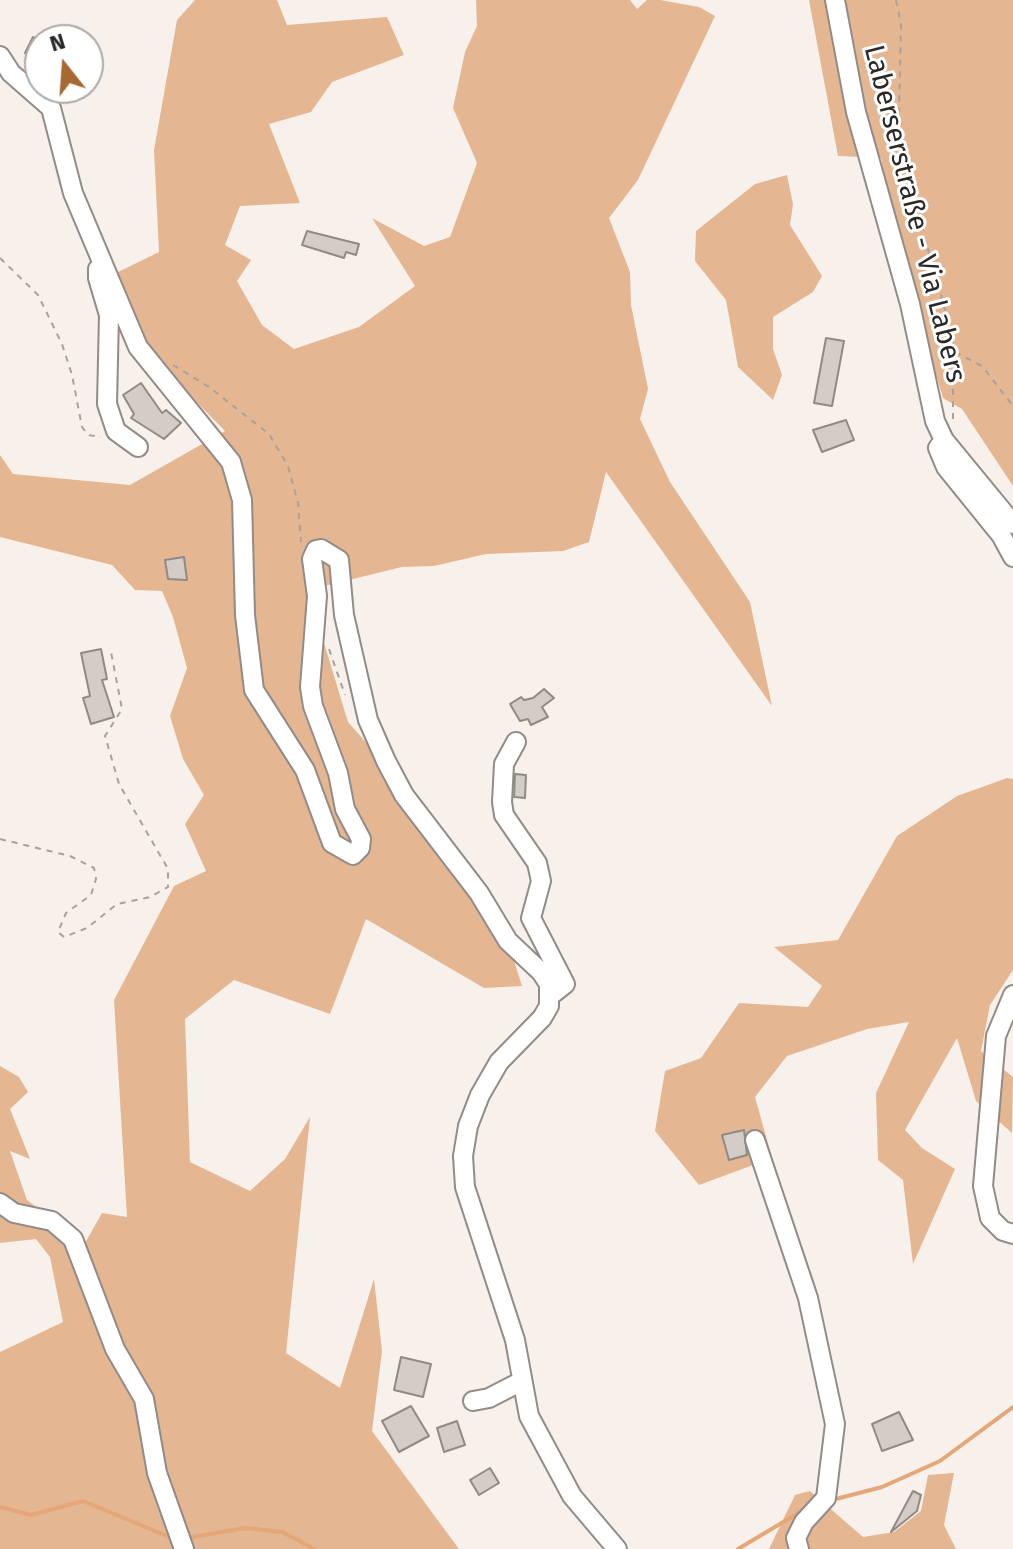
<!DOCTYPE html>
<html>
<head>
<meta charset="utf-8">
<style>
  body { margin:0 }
  #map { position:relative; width:1013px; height:1549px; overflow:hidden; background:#f8f1eb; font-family:"Fira Sans",sans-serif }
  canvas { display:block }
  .north { position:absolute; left:24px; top:24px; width:80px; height:80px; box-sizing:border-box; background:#fff; border:2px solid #aaa9a8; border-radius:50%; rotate:343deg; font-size:22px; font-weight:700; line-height:32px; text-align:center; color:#2b2826 }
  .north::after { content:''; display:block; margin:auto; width:28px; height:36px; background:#a86831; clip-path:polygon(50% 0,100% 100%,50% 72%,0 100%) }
</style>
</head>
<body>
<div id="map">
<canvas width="1013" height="1549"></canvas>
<div class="north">N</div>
</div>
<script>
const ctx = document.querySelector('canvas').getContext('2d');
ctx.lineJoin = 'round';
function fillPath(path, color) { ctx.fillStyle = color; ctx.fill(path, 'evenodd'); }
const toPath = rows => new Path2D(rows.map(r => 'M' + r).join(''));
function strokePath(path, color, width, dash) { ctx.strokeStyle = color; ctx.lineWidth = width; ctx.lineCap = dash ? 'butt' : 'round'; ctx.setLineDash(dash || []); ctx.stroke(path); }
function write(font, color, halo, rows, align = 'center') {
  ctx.font = font + ' "Fira Sans",sans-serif'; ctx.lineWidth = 6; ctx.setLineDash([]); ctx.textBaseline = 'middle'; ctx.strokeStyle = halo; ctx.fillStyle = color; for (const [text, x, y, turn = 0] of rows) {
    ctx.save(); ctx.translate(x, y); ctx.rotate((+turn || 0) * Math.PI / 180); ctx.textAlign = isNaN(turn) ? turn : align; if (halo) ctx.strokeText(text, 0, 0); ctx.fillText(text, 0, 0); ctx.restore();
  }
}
fillPath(toPath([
  [195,0,277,0,287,25,387,17,404,55,332,82,311,112,269,124,300,203,240,206,225,245,251,260,237,281,262,325,294,349,359,327,415,286,372,218,424,246,450,237,477,163,453,108,465,52,477,26,476,0,630,0,637,9,647,0,660,0,699,7,715,16,638,180,609,218,630,272,631,305,648,389,640,419,670,482,750,602,772,706,606,472,589,542,563,551,486,554,434,566,402,567,308,590,348,722,392,772,512,954,522,986,484,988,366,919,330,1014,234,980,185,1019,190,1162,250,1191,285,1159,310,1117,286,1353,340,1388,374,1279,382,1351,372,1431,459,1549,0,1549,0,1352,63,1322,50,1257,36,1239,0,1243,0,1066,19,1077,28,1092,10,1109,30,1159,10,1151,27,1200,85,1243,102,1213,127,1217,114,1000,174,886,206,871,185,824,204,795,183,759,170,716,187,668,173,617,162,591,135,590,112,565,0,537,0,455,13,474,130,485,225,431,153,358,112,275,159,252,154,150,177,20],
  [809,0,1013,0,1013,486,962,409,943,398,894,231,881,158,838,156],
  [787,175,793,204,790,225,822,276,813,292,773,317,773,349,782,375,773,400,738,367,726,300,695,261,696,231,755,184],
  [1007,778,1013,779,1013,970,990,1005,981,1051,1013,1077,1012,1133,976,1101,957,1038,905,1130,922,1148,955,1169,913,1264,903,1180,878,1160,876,1093,909,1022,867,1029,787,1056,755,1097,772,1158,699,1185,655,1131,665,1071,701,1058,739,1003,808,1007,822,986,774,947,838,940,897,836,957,796],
  [954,1473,944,1525,956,1549,769,1549,795,1495,810,1491,863,1537,894,1532,921,1511,928,1475]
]), '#e5b692');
strokePath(toPath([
  [832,1500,882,1487,940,1461,1013,1407],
  [0,1507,31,1515,83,1501,174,1539],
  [187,1538,245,1528,282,1532,315,1549],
  [738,1549,805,1509]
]), '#e5a777', 4);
const building = toPath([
  [33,37,40,41,40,78,28,72,35,58,25,53,33,37],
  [307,231,359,244,356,255,346,252,344,258,302,245,307,231],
  [826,338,844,341,832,406,814,403,826,338],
  [141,383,162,413,166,410,181,423,164,439,131,418,134,414,123,395,141,383],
  [846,420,854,440,822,452,813,430,846,420],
  [184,557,187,580,168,579,165,560,184,557],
  [101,649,107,679,102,680,114,717,91,724,83,698,90,696,81,653,101,649],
  [544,689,554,698,542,707,548,717,531,725,528,719,520,721,510,704,521,697,524,700,533,698,544,689],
  [515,774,526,775,525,798,514,797,515,774],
  [744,1130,747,1155,729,1160,722,1135,744,1130],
  [401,1357,431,1364,423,1397,394,1390,401,1357],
  [411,1406,429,1436,399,1452,382,1421,411,1406],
  [899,1412,913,1440,882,1451,872,1424,899,1412],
  [457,1421,465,1445,444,1452,437,1428,457,1421],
  [490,1468,499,1483,479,1495,470,1480,490,1468],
  [913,1491,921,1495,917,1511,891,1532,913,1491]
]);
fillPath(building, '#d3ccc7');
strokePath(building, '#908a85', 2);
const minor = toPath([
  [835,0,856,112,910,304,935,421,944,440,1013,524],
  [0,56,11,73,51,108,73,193,138,347,231,462,242,500,245,615,254,690,305,770,332,843,353,855,360,848,361,839,345,809,338,773,313,706,310,687,317,596,312,559,316,550,321,549,339,560,344,615,368,720,386,761,404,795,479,893,508,941,541,972,549,984,549,1006,542,1018,499,1062,480,1095,468,1126,463,1156,465,1187,515,1340,529,1416,572,1496,617,1549],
  [103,265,98,269,98,278,109,315,107,404,116,431,138,447],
  [944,440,938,448,946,467,1001,535,1013,557],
  [516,742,504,764,502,802,504,815,537,863,541,881,531,918,565,984,551,995],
  [1013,995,996,1036,983,1186,990,1218,1003,1231,1013,1234],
  [755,1140,808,1298,835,1424,826,1498,804,1522,796,1538,799,1549],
  [0,1203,14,1213,52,1221,73,1239,115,1349,144,1399,157,1473,184,1549],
  [473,1401,489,1398,522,1381]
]);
strokePath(minor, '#928b87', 22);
strokePath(toPath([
  [896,0,901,25,899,115,922,228,953,338,953,419],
  [0,258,38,295,62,344,72,375,82,427,88,435,101,437],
  [955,352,982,366,1013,406],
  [173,365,209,387,269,434,288,466,298,503,301,542],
  [329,649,345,695],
  [0,839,70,856,94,868,96,879,91,895,66,913,58,932,64,937,87,928,117,904,150,897,168,887,168,869,119,784,105,736,122,709,111,652]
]), '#a7a29d', 2, [6, 6]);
strokePath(minor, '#fff', 18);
write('28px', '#2b2826', '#fff', [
  ["Laberserstraße - Via Labers",914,214,76]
]);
</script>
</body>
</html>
